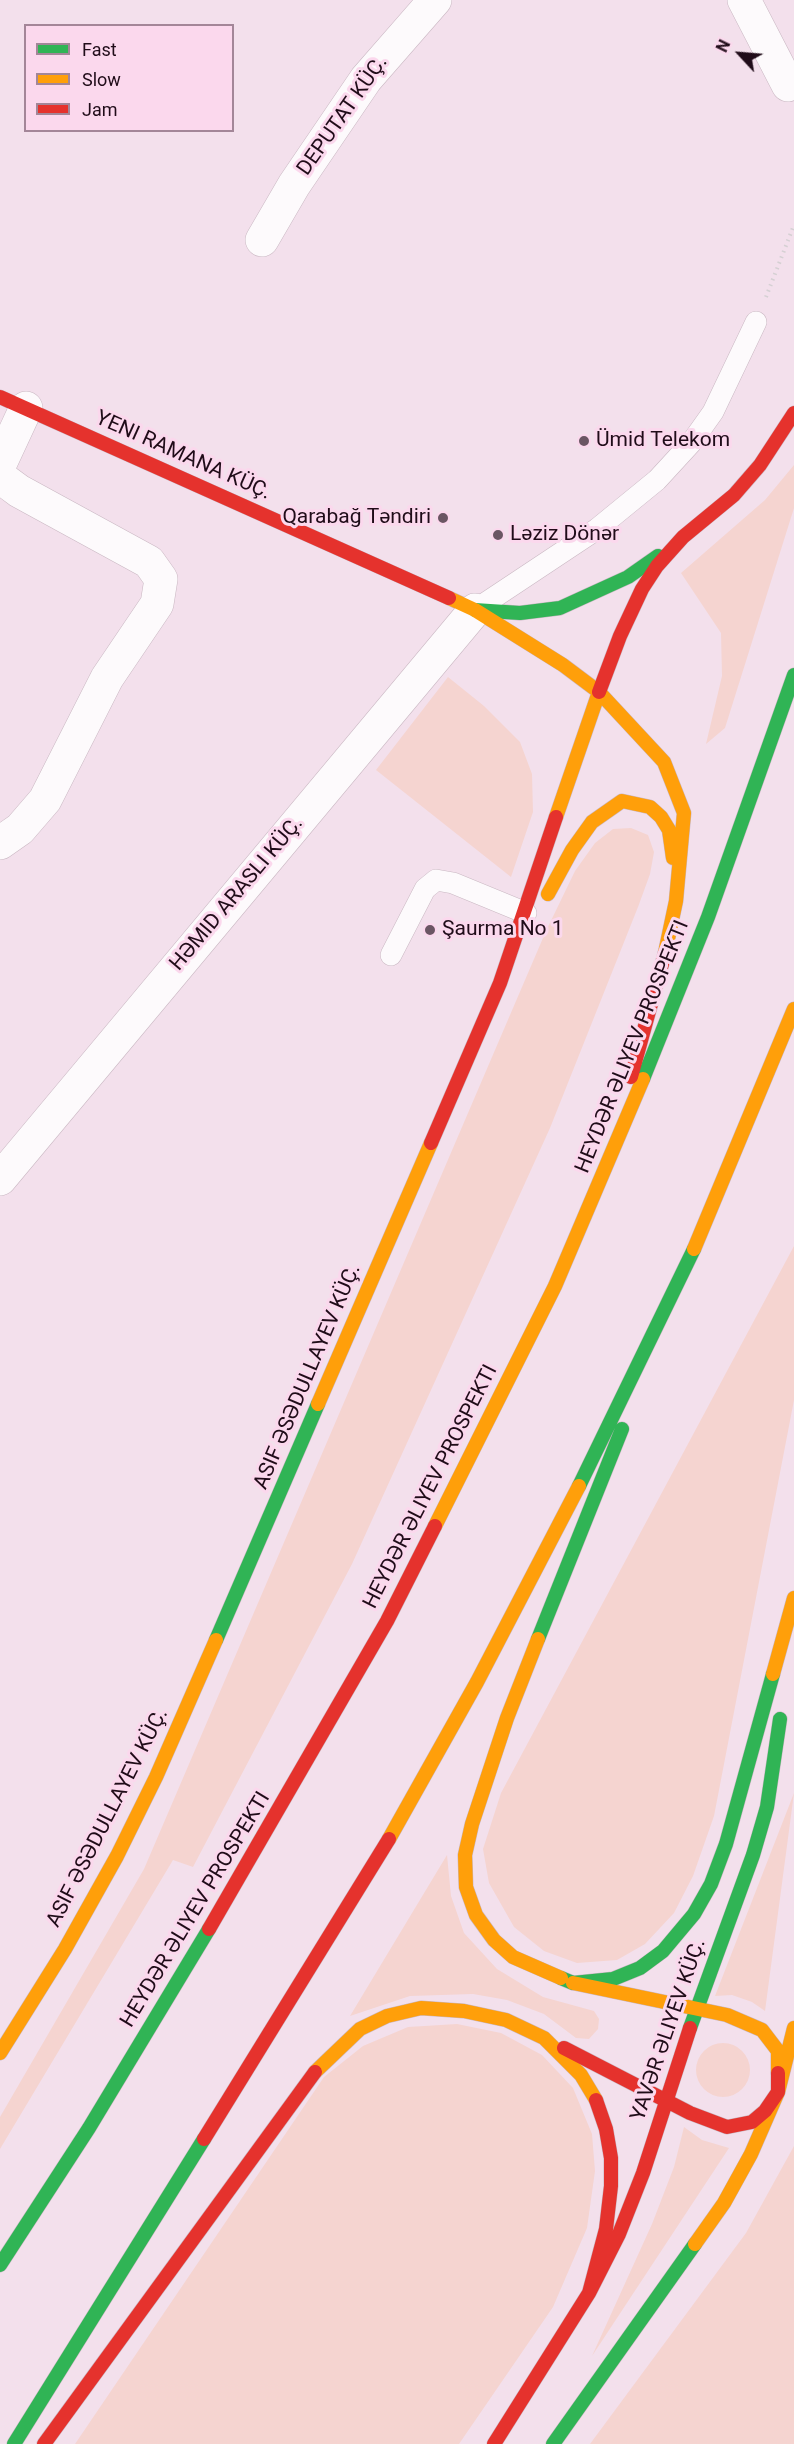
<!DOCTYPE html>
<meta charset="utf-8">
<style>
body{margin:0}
#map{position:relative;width:794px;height:2444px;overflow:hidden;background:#f3e0ec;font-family:Roboto,sans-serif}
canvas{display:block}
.legend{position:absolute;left:24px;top:24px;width:210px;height:108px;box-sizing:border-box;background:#fbd8ed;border:2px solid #a38698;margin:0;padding:8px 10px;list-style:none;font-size:18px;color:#200c19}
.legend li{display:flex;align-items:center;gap:12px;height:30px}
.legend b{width:30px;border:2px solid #a38698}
.north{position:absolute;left:710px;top:24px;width:60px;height:60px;-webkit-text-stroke:4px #fbd8ed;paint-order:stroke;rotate:296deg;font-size:16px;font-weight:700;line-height:24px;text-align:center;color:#200c19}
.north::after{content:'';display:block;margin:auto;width:21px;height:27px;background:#200c19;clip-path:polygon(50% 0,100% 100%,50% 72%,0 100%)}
</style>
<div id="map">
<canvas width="794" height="2444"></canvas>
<ul class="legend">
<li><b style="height:8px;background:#30b455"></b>Fast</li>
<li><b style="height:8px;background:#ff9f0a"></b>Slow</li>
<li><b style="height:8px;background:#e5322d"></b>Jam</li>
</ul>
<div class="north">N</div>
</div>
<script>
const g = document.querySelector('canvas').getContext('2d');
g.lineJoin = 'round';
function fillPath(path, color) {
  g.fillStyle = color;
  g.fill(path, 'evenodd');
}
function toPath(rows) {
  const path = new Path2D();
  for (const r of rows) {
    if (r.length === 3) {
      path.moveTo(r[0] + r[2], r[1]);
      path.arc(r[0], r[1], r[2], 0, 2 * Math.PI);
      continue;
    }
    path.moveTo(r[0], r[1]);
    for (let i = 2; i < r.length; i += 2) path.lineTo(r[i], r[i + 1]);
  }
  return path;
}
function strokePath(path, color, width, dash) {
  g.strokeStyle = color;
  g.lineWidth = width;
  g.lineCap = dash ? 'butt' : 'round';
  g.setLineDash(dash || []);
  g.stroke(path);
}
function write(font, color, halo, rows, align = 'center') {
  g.font = font + ' Roboto,sans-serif';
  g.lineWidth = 6;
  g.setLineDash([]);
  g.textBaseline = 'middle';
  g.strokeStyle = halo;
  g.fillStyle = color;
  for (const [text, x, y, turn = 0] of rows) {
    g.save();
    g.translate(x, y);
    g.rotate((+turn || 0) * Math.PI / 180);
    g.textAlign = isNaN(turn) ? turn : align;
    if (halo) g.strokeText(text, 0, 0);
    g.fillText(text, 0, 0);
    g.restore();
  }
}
fillPath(toPath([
 [794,465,794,508,725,728,706,744,722,676,721,633,681,573,765,500],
 [448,677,484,706,520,742,532,774,533,812,511,877,376,770],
 [631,828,648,835,654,852,650,874,638,907,550,1128,352,1564,193,1867,173,1860,0,2149,0,2117,144,1869,546,931,575,871,595,843,613,829],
 [794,1246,794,1400,714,1816,693,1876,674,1913,645,1944,617,1960,577,1963,544,1951,514,1927,489,1883,483,1849,501,1793],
 [794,1793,765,2011,752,2002,732,1995,715,1996],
 [447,1855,451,1896,464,1933,497,1969,543,1997,594,2011,599,2019,598,2029,589,2039,576,2038,544,2014,507,2000,473,1994,410,1996,350,2016],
 [457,2024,501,2033,542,2055,573,2088,592,2134,595,2171,587,2228,553,2307,459,2444,75,2444,324,2077,363,2046,408,2027],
 [723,2070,27],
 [684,2127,702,2140,729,2148,592,2356,652,2224,674,2167],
 [794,2146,794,2444,590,2444,746,2233]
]), '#f5d4d0');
const lane = toPath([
 [475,610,597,529,657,480,691,443,713,412,756,322],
 [391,955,425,889,436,880,453,883,526,913]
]);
const street = toPath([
 [744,0,788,85],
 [262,240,294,185,366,79,435,0],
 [0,464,26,408],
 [0,477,19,491,149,562,161,579,157,604,107,678,45,800,20,829,0,843],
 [0,1179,475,610]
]);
const fast = toPath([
 [475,610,520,613,560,608,628,577,658,556],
 [643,1079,708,917,794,675],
 [579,1486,694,1249],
 [538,1639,622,1429],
 [216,1640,318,1404],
 [561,1978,573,1983,613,1979,640,1968,663,1951,694,1914,711,1884,726,1844,773,1674],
 [690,2028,753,1855,767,1807,780,1719],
 [0,2265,89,2128,209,1929],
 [14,2444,204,2139],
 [553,2444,695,2244]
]);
const slow = toPath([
 [449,598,475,610,563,665,599,692,664,762,684,813,676,901,665,953],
 [556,817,599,692],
 [548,894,572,850,592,822,622,801,650,807,661,817,669,830,673,858],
 [694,1249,794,1009],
 [318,1404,431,1143],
 [435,1526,555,1286,643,1079],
 [538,1639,507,1718,472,1824,465,1855,466,1887,476,1915,494,1940,513,1957,561,1978],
 [773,1674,794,1598],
 [389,1839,477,1682,579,1486],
 [573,1983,727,2015,762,2030,778,2051,778,2073],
 [0,2053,65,1949,117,1856,156,1777,216,1640],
 [315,2072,360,2029,387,2016,421,2008,464,2011,506,2020,544,2038,581,2075,596,2100],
 [695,2244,724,2203,751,2154,778,2092,794,2028]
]);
const jam = toPath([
 [0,397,449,598],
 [599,692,620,636,642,589,657,566,683,537,734,495,760,465,794,413],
 [631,1077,665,953],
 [431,1143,500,983,556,817],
 [209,1929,387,1621,435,1526],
 [564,2048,690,2113,727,2127,752,2122,765,2111,778,2092,778,2073],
 [204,2139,389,1839],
 [589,2293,606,2229,611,2186,611,2158,606,2129,596,2100],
 [44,2444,315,2072],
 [494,2444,589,2293,619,2234,643,2173,690,2028]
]);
strokePath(lane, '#c9b7c2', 22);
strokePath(street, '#c9b7c2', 34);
strokePath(fast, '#c9b7c2', 15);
strokePath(slow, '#c9b7c2', 15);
strokePath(jam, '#c9b7c2', 15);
strokePath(toPath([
 [766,297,794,225]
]), '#d5d0d3', 4, [1.5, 4.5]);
strokePath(lane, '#fdfafc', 21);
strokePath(street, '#fdfafc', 33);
strokePath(fast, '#30b455', 14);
strokePath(slow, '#ff9f0a', 14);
strokePath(jam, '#e5322d', 14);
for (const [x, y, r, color] of [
 [584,441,6,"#6a5663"],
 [443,518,6,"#6a5663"],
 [498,535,6,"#6a5663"],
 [430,930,6,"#6a5663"]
]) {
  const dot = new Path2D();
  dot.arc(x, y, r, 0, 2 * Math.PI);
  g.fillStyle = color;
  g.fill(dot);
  strokePath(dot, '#fbd8ed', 2);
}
write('21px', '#200c19', '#fbd8ed', [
 ["DEPUTAT KÜÇ.",343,116,-55],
 ["YENI RAMANA KÜÇ.",183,456,24],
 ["HƏMID ARASLI KÜÇ.",237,894,-50],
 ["HEYDƏR ƏLIYEV PROSPEKTI",633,1047,-68],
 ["ASIF ƏSƏDULLAYEV KÜÇ.",308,1377,-67],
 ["HEYDƏR ƏLIYEV PROSPEKTI",431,1487,-63],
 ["ASIF ƏSƏDULLAYEV KÜÇ.",108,1818,-63],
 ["HEYDƏR ƏLIYEV PROSPEKTI",196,1910,-59],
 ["YAVƏR ƏLIYEV KÜÇ.",669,2030,-71]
]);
write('21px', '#200c19', '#fbd8ed', [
 ["Ümid Telekom",596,441],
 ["Qarabağ Təndiri",431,518,"right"],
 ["Ləziz Dönər",510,535],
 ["Şaurma No 1",442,930]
], 'left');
</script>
